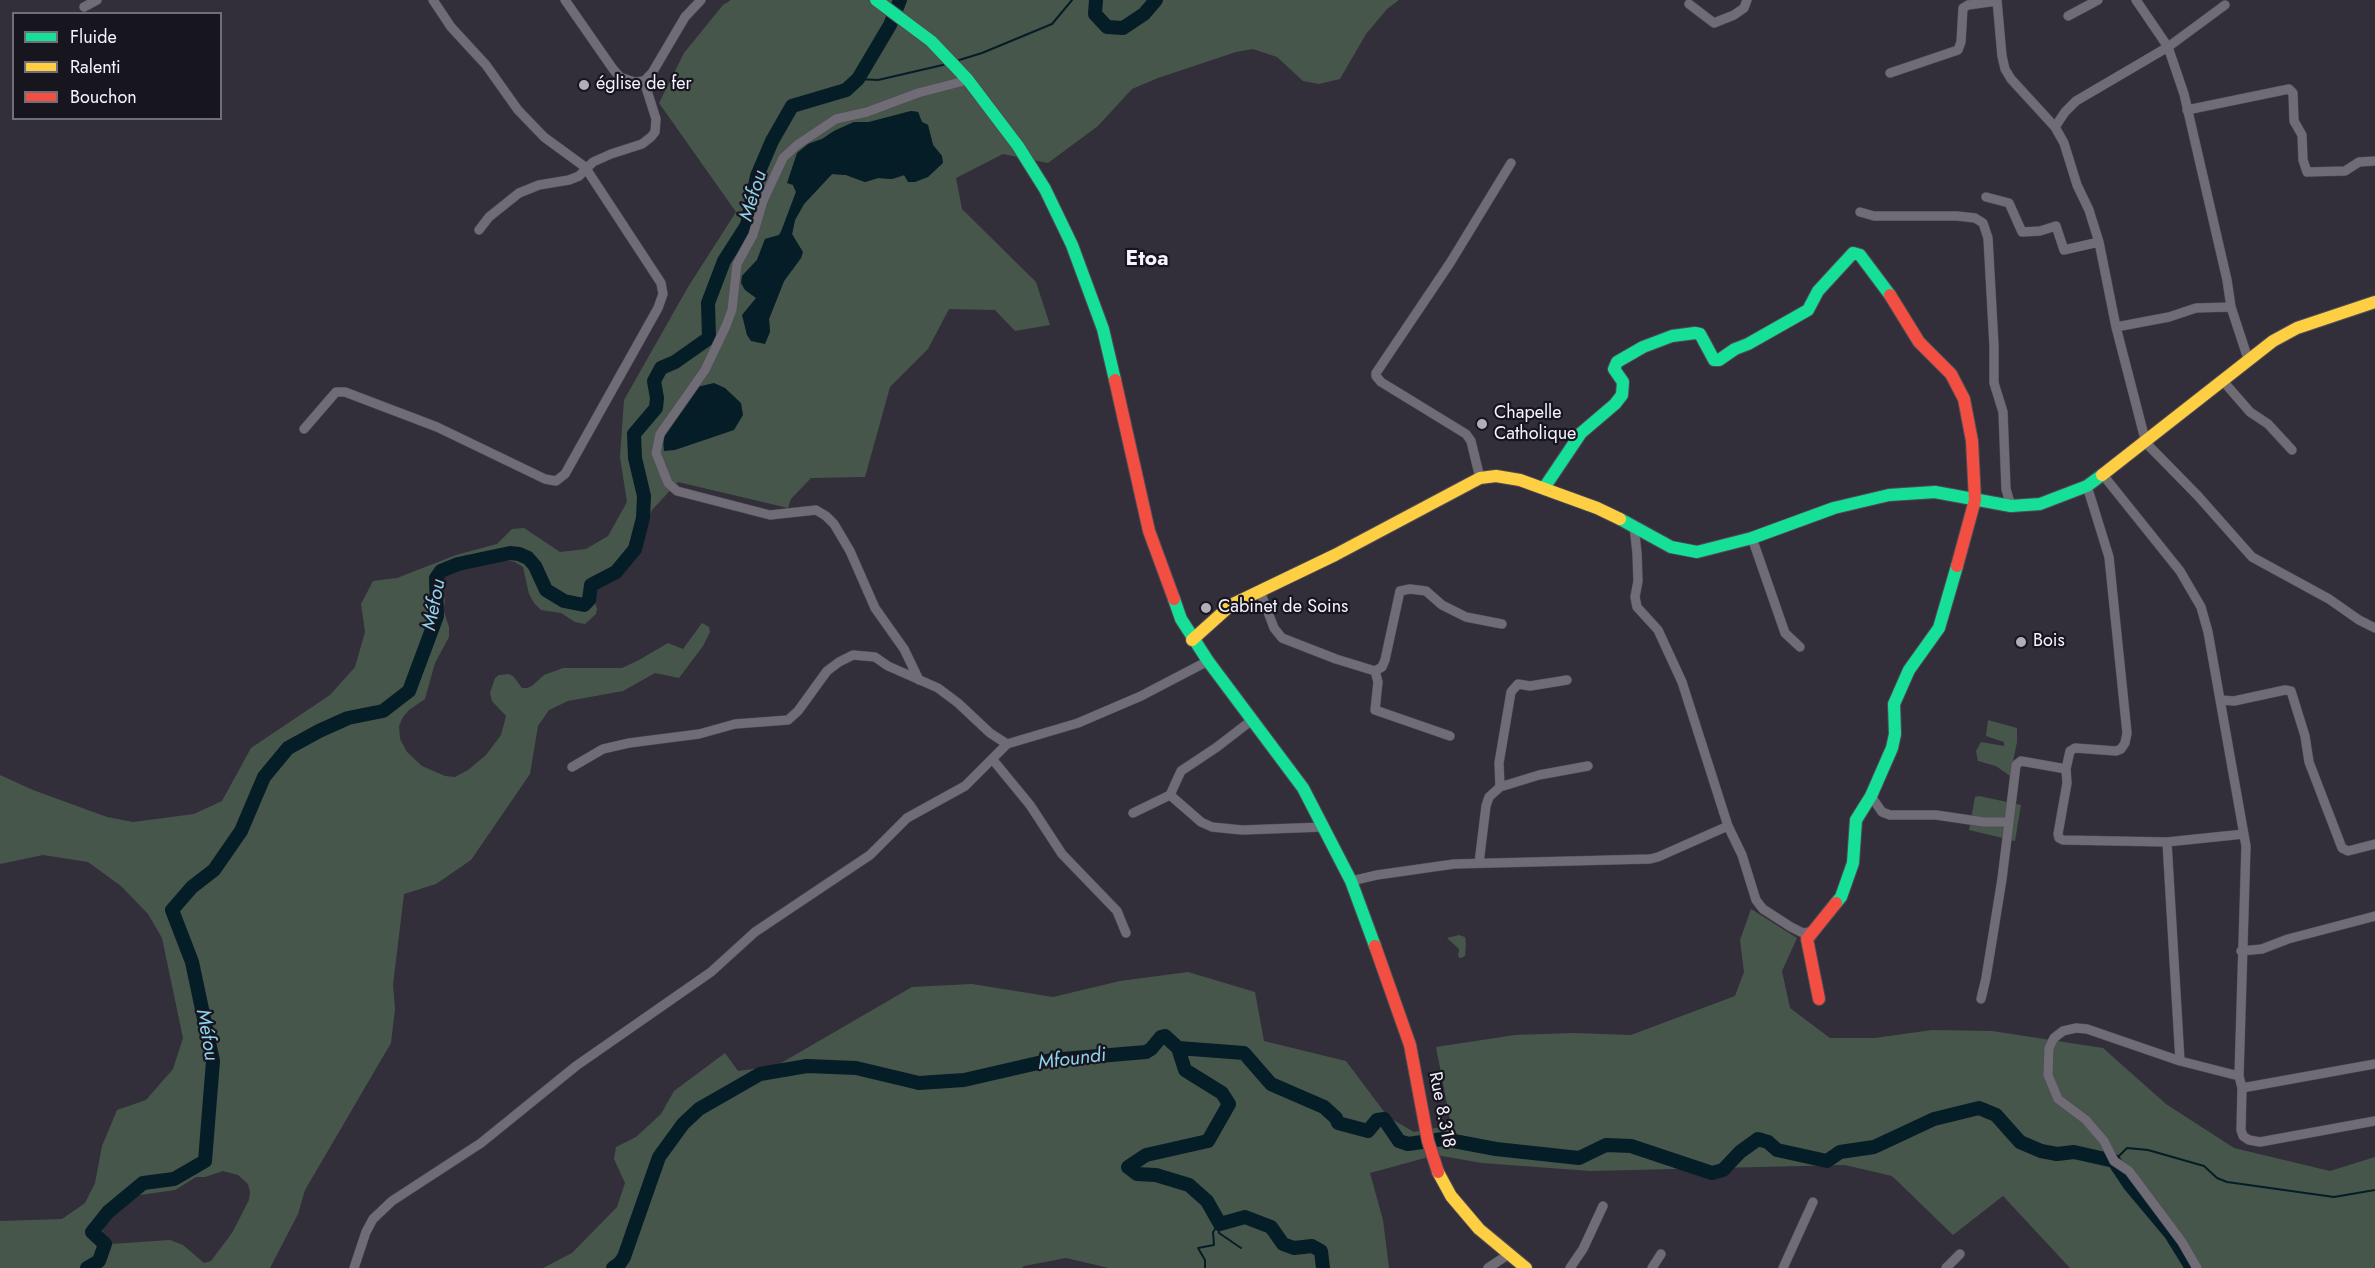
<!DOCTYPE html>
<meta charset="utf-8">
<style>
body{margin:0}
#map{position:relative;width:2375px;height:1268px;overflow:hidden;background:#322f3a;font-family:Jost,sans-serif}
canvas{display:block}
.legend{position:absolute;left:12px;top:12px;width:210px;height:108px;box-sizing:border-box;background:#17151e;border:2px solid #706e78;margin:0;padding:8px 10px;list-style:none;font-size:18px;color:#f6f3fe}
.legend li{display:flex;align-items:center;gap:12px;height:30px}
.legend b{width:30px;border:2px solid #706e78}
</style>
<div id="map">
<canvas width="2375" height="1268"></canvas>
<ul class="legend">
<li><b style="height:8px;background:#16e098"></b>Fluide</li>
<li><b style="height:8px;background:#ffcf43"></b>Ralenti</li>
<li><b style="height:8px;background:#f24e42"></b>Bouchon</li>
</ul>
</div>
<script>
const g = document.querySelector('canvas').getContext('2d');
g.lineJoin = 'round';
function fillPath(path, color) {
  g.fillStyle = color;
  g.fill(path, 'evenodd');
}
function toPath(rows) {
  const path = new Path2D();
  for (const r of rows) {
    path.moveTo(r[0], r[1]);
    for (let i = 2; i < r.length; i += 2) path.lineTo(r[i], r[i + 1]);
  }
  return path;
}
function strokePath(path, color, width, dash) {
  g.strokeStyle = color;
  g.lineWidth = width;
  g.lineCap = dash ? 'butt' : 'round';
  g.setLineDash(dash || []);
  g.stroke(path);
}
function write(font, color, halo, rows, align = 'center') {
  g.font = font + ' Jost,sans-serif';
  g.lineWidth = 4.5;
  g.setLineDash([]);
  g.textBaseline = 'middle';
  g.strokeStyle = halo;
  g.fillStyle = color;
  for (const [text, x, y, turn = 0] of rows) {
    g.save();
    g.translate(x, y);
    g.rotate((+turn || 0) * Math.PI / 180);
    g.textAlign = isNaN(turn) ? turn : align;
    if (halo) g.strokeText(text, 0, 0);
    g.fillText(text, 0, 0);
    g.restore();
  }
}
fillPath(toPath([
 [731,0,1399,0,1387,9,1366,34,1340,79,1319,84,1303,81,1277,57,1253,49,1236,52,1158,78,1132,89,1098,126,1048,163,1003,154,956,178,962,209,1036,282,1050,325,1015,331,995,310,949,309,928,349,890,387,865,477,811,478,791,499,788,508,678,482,652,510,648,519,638,556,623,574,598,584,594,589,594,599,597,609,596,614,585,624,575,622,561,613,541,610,534,603,529,594,523,567,515,562,506,560,486,562,447,574,444,578,443,587,445,602,443,609,449,627,449,637,435,663,425,699,409,710,403,717,399,726,400,739,407,752,422,766,445,776,455,777,468,770,486,755,501,735,506,716,492,701,490,693,495,678,499,675,509,674,513,676,522,688,527,688,532,686,544,675,563,668,622,668,639,660,668,643,683,649,702,623,709,627,710,632,703,646,679,678,655,673,623,691,568,701,549,710,538,726,530,774,471,860,436,884,404,894,393,985,395,1009,391,1043,305,1190,298,1214,270,1268,0,1268,0,1221,62,1219,85,1203,95,1183,102,1146,117,1110,146,1100,173,1069,183,1038,162,938,148,914,121,886,88,862,43,855,0,864,0,775,33,790,107,817,133,822,194,814,222,801,251,748,330,695,355,667,365,632,361,604,373,581,397,578,456,555,497,544,512,529,524,528,560,552,586,549,608,536,627,502,620,457,624,400,688,287,736,212,659,103,684,53,723,5],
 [911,111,918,112,922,122,928,125,933,145,942,156,905,175,892,179,878,178,865,182,846,175,832,174,804,204,795,220,792,234,801,258,784,281,769,319,770,332,747,335,743,315,756,298,742,276,757,260,765,239,780,235,796,192,793,185,808,144,822,139,834,131,854,122,869,122],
 [223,1171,238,1175,248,1184,250,1192,249,1200,232,1233,211,1261,204,1263,183,1245,170,1240,111,1244,102,1233,107,1219,133,1196,175,1190,196,1177,205,1177],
 [1988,720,2017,728,2017,742,2010,776,1996,766,1978,761,1976,751,1981,742,2004,746,2004,742,1986,736],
 [1979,796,2021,805,2015,841,1969,830,1975,797],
 [1751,909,1797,938,1782,971,1790,1008,1830,1038,1875,1038,1932,1030,1992,1031,2103,1048,2166,1104,2234,1148,2330,1171,2375,1157,2375,1268,2070,1268,2003,1196,1953,1235,1892,1176,1845,1165,1590,1171,1482,1163,1436,1155,1370,1173,1383,1220,1389,1268,1109,1268,1066,1258,1024,1266,1022,1268,543,1268,572,1253,617,1207,625,1183,614,1159,616,1147,636,1137,661,1114,674,1091,725,1053,738,1071,776,1066,912,987,972,984,1053,997,1120,981,1188,972,1255,992,1264,1041,1346,1061,1388,1117,1414,1132,1451,1125,1436,1047,1515,1035,1573,1033,1631,1035,1735,996,1744,972,1740,940],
 [1459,935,1465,937,1466,944,1465,956,1461,958,1458,957,1459,949,1447,938]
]), '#47564b');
fillPath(toPath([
 [911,111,918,112,922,122,928,125,933,145,942,156,943,163,928,177,915,182,908,182,904,175,892,179,878,178,865,182,846,175,832,174,804,204,795,220,792,234,803,252,801,258,784,281,769,319,770,332,765,344,751,341,747,335,742,315,756,298,745,290,741,283,742,276,757,260,765,239,779,235,782,229,796,192,793,185,787,183,797,153,808,144,822,139,834,131,854,122,869,122],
 [714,383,725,388,741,403,743,415,734,430,675,450,664,451,663,440,667,431,697,387]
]), '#051d27');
strokePath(toPath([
 [956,61,982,53,1052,24,1072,0],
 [858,79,878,80,947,64],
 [2116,1159,2127,1148,2148,1150,2204,1166,2217,1178,2227,1182,2334,1197,2375,1190],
 [1205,1268,1205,1260,1198,1248,1214,1245,1213,1232,1218,1225,1219,1233,1241,1248]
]), '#051d27', 2);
strokePath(toPath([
 [1096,0,1095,14,1107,27,1123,28,1144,14,1156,0],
 [1178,1048,1244,1053,1271,1084,1324,1107,1336,1118,1338,1123,1368,1131,1377,1120,1384,1119,1399,1141,1408,1144,1443,1139,1496,1149,1579,1158,1606,1145,1631,1146,1712,1173,1723,1170,1740,1152,1758,1139,1768,1142,1777,1150,1827,1161,1840,1152,1874,1147,1934,1119,1979,1108,1996,1115,2020,1142,2041,1151,2057,1154,2074,1152,2114,1161,2130,1185,2171,1234,2192,1268],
 [87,1268,99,1261,105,1244,92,1232,108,1212,143,1183,174,1179,205,1161,213,1061,192,962,172,910,192,887,214,870,241,831,264,777,288,748,319,731,348,718,383,711,409,691,437,616,436,578,441,571,458,564,510,553,519,554,528,558,535,566,546,590,564,601,584,605,589,600,591,585,616,572,635,549,643,518,644,496,635,458,634,434,656,408,657,398,654,381,661,368,675,362,709,338,708,303,724,261,747,225,757,176,772,141,792,106,846,90,858,79,890,25,900,0],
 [613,1268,620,1263,624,1257,659,1157,683,1124,699,1109,760,1074,807,1066,856,1068,919,1083,964,1080,1051,1060,1146,1052,1151,1049,1161,1037,1165,1036,1178,1048,1185,1070,1222,1093,1229,1104,1208,1141,1146,1155,1128,1167,1137,1174,1156,1175,1189,1185,1207,1201,1220,1224,1245,1217,1271,1227,1283,1244,1294,1248,1312,1246,1321,1251,1323,1268]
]), '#051d27', 14);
const street = toPath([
 [565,0,613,69,620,77,634,82,644,81,652,73,685,17,701,0],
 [1997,0,2002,56,2005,69,2011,79,2055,127,2064,143,2077,185,2089,210,2099,242,2116,327,2169,317,2196,308,2231,307],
 [1689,4,1714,23,1734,15,1744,8,1747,0],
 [2225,5,2168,47,2184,94,2227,280,2231,307,2248,359],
 [84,7,97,0],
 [2068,16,2098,0],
 [1890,73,1958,50,1961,42,1963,8,1968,5,1997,1],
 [2187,110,2289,89,2293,93,2294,121,2302,135,2303,160,2307,172,2345,171,2359,162,2375,161],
 [2055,127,2065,112,2076,101,2168,47,2136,0],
 [1986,197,2009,203,2022,232,2040,231,2056,226,2064,250,2099,242],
 [1860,212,1874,216,1957,216,1975,218,1983,223,1988,238,1994,346,1994,383,2003,412,2006,489,2011,506],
 [479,230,489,217,519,193,539,185,569,180,579,176,593,162,611,154,642,144,651,137,655,132,656,119,644,81],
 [2116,327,2146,443,2198,496,2252,557,2329,599,2359,620,2375,628],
 [2223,381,2250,412,2268,424,2292,450],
 [304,429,336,392,345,392,437,427,545,479,556,481,565,474,658,308,663,294,661,283,585,167,544,137,518,110,486,65,451,27,433,0],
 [2103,475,2180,571,2201,607,2208,632,2246,846,2239,1076,2242,1088,2375,1064],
 [1480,478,1471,441,1466,434,1381,382,1376,376,1376,373,1450,263,1511,163],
 [2087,486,2109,557,2127,733,2125,743,2121,749,2116,751,2075,748,2070,751,2066,769,2067,783,2058,834,2059,838,2063,840,2167,842,2244,834],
 [1634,526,1637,553,1638,581,1635,597,1637,607,1658,630,1682,682,1728,826,1742,855,1756,900,1763,909,1791,927,1803,933,1815,931],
 [1752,538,1785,633,1800,647],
 [1260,591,1274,628,1282,638,1336,659,1375,671,1378,682,1375,710,1450,736],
 [1375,671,1382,667,1385,660,1400,591,1410,589,1426,591,1442,605,1466,617,1502,624],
 [919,680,904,649,875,608,850,551,834,524,826,516,816,510,770,515,677,491,668,483,656,453,660,434,705,370,726,326,732,310,737,264,753,235,763,201,783,158,797,145,836,119,867,112,918,93,968,80],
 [2221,700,2234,701,2285,690,2291,691,2305,736,2309,762,2342,848,2348,851,2375,844],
 [993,760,1030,805,1062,854,1117,911,1126,933],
 [572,767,603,749,629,743,699,734,735,724,788,720,798,711,827,671,839,662,853,655,875,657,888,666,938,688,958,703,990,733,1007,744],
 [1500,787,1539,775,1588,766],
 [1170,795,1201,822,1212,827,1242,830,1324,827],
 [1871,796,1882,812,1890,815,1936,815,1984,822,2009,822],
 [1133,813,1170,795,1181,771,1217,747,1252,720],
 [2167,842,2180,1061],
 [1479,863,1486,806,1489,797,1500,787,1499,763,1511,692,1518,684,1530,686,1567,680],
 [1351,881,1377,875,1454,864,1650,859,1658,857,1728,826],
 [2241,951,2262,949,2288,939,2375,916],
 [1981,999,1986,978,2002,879,2016,765,2021,761,2066,769],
 [2242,1088,2241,1130,2243,1136,2249,1140,2260,1142,2375,1121],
 [354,1268,366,1232,373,1219,392,1201,481,1143,576,1066,711,972,755,932,870,855,907,818,965,786,1007,744,1078,723,1141,696,1208,661],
 [1488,1268,1509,1254],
 [1570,1268,1583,1249,1603,1206],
 [1652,1268,1661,1254],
 [1783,1268,1813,1202],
 [1946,1268,1960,1254],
 [2197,1268,2182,1242,2129,1171,2114,1161,2104,1141,2086,1120,2058,1099,2048,1075,2049,1048,2054,1038,2063,1031,2076,1028,2087,1029,2180,1061,2239,1076]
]);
const fast = toPath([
 [876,0,931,41,968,80,1018,146,1045,189,1072,245,1103,329,1115,380],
 [1544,488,1581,433,1615,404,1622,395,1623,382,1614,369,1617,362,1643,347,1672,336,1695,333,1700,334,1714,360,1719,360,1735,349,1748,344,1808,310,1818,291,1853,253,1860,255,1890,295],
 [1620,519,1671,547,1697,552,1752,538,1834,508,1889,495,1935,492,2011,506,2040,504,2087,486,2102,475],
 [1174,599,1181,619,1208,661,1303,788,1351,881,1375,946],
 [1836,903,1841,897,1853,863,1856,820,1871,796,1892,748,1895,734,1894,704,1909,670,1939,628,1957,566]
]);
const slow = toPath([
 [2102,475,2273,341,2297,328,2375,302],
 [1192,640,1231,605,1335,555,1480,478,1496,476,1520,480,1597,508,1620,519],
 [1438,1172,1451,1196,1479,1229,1526,1268]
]);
const jam = toPath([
 [1890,295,1919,342,1951,374,1964,399,1972,441,1975,500,1957,566],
 [1115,380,1149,531,1174,599],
 [1375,946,1410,1045,1428,1141,1438,1172],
 [1819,999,1807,939,1836,903]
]);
strokePath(street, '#4f4c55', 10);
strokePath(fast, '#4f4c55', 14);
strokePath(slow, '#4f4c55', 14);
strokePath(jam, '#4f4c55', 14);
strokePath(street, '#6f6c76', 9);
strokePath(fast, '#16e098', 12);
strokePath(slow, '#ffcf43', 12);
strokePath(jam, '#f24e42', 12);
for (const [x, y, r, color] of [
 [584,85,6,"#b1aeb9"],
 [1482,424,6,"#b1aeb9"],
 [1206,608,6,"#b1aeb9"],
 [2021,642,6,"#b1aeb9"]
]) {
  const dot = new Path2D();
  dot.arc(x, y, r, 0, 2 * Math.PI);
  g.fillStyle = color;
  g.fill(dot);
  strokePath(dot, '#17151e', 2);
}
write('18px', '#f6f3fe', '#17151e', [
 ["église de fer",596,85],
 ["Chapelle",1494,414],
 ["Catholique",1494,435],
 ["Cabinet de Soins",1218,608],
 ["Bois",2033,642]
], 'left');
write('18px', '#f6f3fe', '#17151e', [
 ["Rue 8.318",1441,1110,79]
]);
write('italic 20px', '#8ed2ed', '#17151e', [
 ["Méfou",754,196,-73],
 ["Méfou",435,605,-79],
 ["Méfou",206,1035,80],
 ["Mfoundi",1072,1060,-7]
]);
write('bold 21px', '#f6f3fe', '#17151e', [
 ["Etoa",1147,260]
]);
</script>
